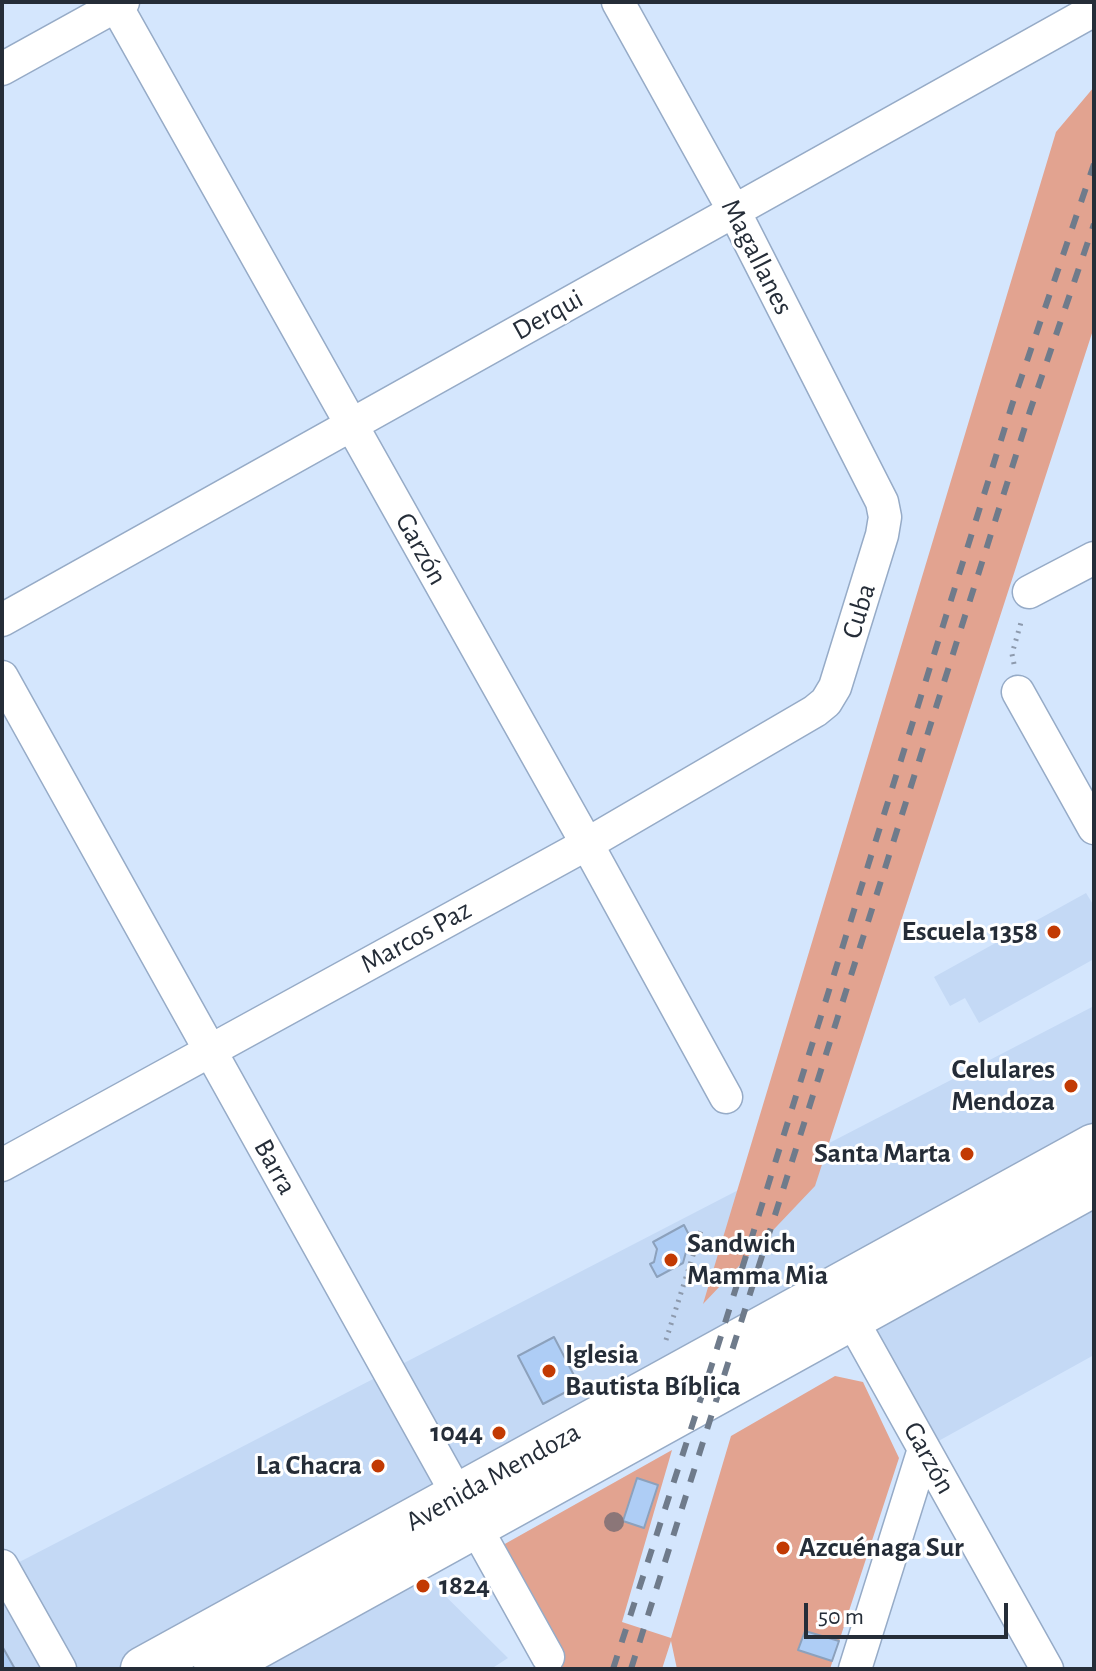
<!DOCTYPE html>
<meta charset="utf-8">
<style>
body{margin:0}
#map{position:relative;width:1096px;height:1671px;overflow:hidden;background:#d4e6fd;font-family:"Alegreya Sans",sans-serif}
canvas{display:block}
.frame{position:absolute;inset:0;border:4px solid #252d38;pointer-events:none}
.scale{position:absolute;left:804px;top:1603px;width:204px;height:36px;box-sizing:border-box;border:4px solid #252d38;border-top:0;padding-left:10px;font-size:24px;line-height:28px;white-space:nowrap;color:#252d38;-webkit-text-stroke:6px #fff;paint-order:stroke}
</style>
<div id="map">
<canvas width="1096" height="1671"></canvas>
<div class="frame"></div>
<div class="scale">50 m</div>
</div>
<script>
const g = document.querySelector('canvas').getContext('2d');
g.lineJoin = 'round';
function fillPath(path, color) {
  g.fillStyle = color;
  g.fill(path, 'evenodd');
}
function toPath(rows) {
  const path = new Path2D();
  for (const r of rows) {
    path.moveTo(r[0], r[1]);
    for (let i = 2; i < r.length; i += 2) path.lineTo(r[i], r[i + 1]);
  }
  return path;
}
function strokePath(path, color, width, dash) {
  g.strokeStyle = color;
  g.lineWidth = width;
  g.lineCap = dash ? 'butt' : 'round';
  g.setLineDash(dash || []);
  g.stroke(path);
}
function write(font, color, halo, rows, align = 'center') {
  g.font = font + ' "Alegreya Sans",sans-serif';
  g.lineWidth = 6;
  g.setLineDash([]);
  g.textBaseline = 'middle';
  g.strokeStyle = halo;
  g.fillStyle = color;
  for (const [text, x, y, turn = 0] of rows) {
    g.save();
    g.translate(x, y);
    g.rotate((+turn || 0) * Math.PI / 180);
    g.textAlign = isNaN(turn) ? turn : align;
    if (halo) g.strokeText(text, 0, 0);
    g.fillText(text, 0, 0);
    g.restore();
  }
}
fillPath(toPath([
 [1086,893,1094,906,1094,959,979,1023,965,998,950,1006,934,977],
 [1094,1006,1094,1355,924,1449,851,1319,411,1562,508,1658,491,1669,2,1669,2,1571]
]), '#c4d9f5');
fillPath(toPath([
 [1094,87,1094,327,815,1186,703,1304,1056,132],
 [835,1376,863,1382,899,1458,830,1669,677,1669,671,1641,662,1669,560,1669,502,1559,503,1545,672,1450,622,1622,671,1638,731,1436]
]), '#e2a390');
const building = toPath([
 [684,1225,690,1237,683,1263,657,1277,650,1264,654,1262,657,1249,653,1242,684,1225],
 [554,1337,579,1385,543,1404,518,1356,554,1337],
 [637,1478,658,1485,644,1528,623,1521,637,1478],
 [805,1631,839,1641,832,1661,798,1650,805,1631],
 [2,1646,15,1669,2,1669,2,1646]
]);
fillPath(building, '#aecdf5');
strokePath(building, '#8ca1bc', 2);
const minor = toPath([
 [114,2,587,844,726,1097],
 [2,69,123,2],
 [1029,592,1094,558],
 [2,620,1094,10],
 [2,677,548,1657],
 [1018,692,1094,828],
 [2,1165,587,844,815,711,826,702,835,687,882,535,885,517,882,502,734,211,618,2],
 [842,1302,1047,1669],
 [2,1566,60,1669],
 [855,1669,924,1449]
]);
const secondary = toPath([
 [143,1669,1094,1146],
 [216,1669,1094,1184]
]);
strokePath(minor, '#96abc7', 35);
strokePath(secondary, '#96abc7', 47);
strokePath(toPath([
 [1014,664,1012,654,1022,619],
 [666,1340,702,1227]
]), '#8d9aad', 5, [2, 6]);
strokePath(minor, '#fff', 32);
strokePath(secondary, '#fff', 44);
strokePath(toPath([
 [613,1669,715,1355,1012,405,1094,164],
 [631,1669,1030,411,1094,224]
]), '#6f7b8b', 6, [14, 14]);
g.fillStyle = '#8b7678';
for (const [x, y] of [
 [614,1522]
]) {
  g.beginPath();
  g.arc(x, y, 10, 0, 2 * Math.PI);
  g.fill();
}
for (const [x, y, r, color] of [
 [1054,932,8,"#c23a03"],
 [1071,1086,8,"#c23a03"],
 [967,1154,8,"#c23a03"],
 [671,1260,8,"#c23a03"],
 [549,1371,8,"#c23a03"],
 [499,1433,8,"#c23a03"],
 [378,1466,8,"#c23a03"],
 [783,1548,8,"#c23a03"],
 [423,1586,8,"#c23a03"]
]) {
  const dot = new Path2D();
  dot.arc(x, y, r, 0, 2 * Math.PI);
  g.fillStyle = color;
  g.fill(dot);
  strokePath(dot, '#fff', 3);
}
write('28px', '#252d38', '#fff', [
 ["Magallanes",757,257,63],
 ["Derqui",548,315,-29],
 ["Garzón",421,549,61],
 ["Cuba",859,611,-73],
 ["Marcos Paz",416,937,-29],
 ["Barra",275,1167,61],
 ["Garzón",929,1458,61],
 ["Avenida Mendoza",493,1477,-29]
]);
write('bold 28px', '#252d38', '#fff', [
 ["Escuela 1358",1038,932],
 ["Celulares",1055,1070],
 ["Mendoza",1055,1102],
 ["Santa Marta",951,1154],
 ["Sandwich",687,1244,"left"],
 ["Mamma Mia",687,1276,"left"],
 ["Iglesia",565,1355,"left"],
 ["Bautista Bíblica",565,1387,"left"],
 ["1044",483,1433],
 ["La Chacra",362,1466],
 ["Azcuénaga Sur",799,1548,"left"],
 ["1824",439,1586,"left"]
], 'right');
</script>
